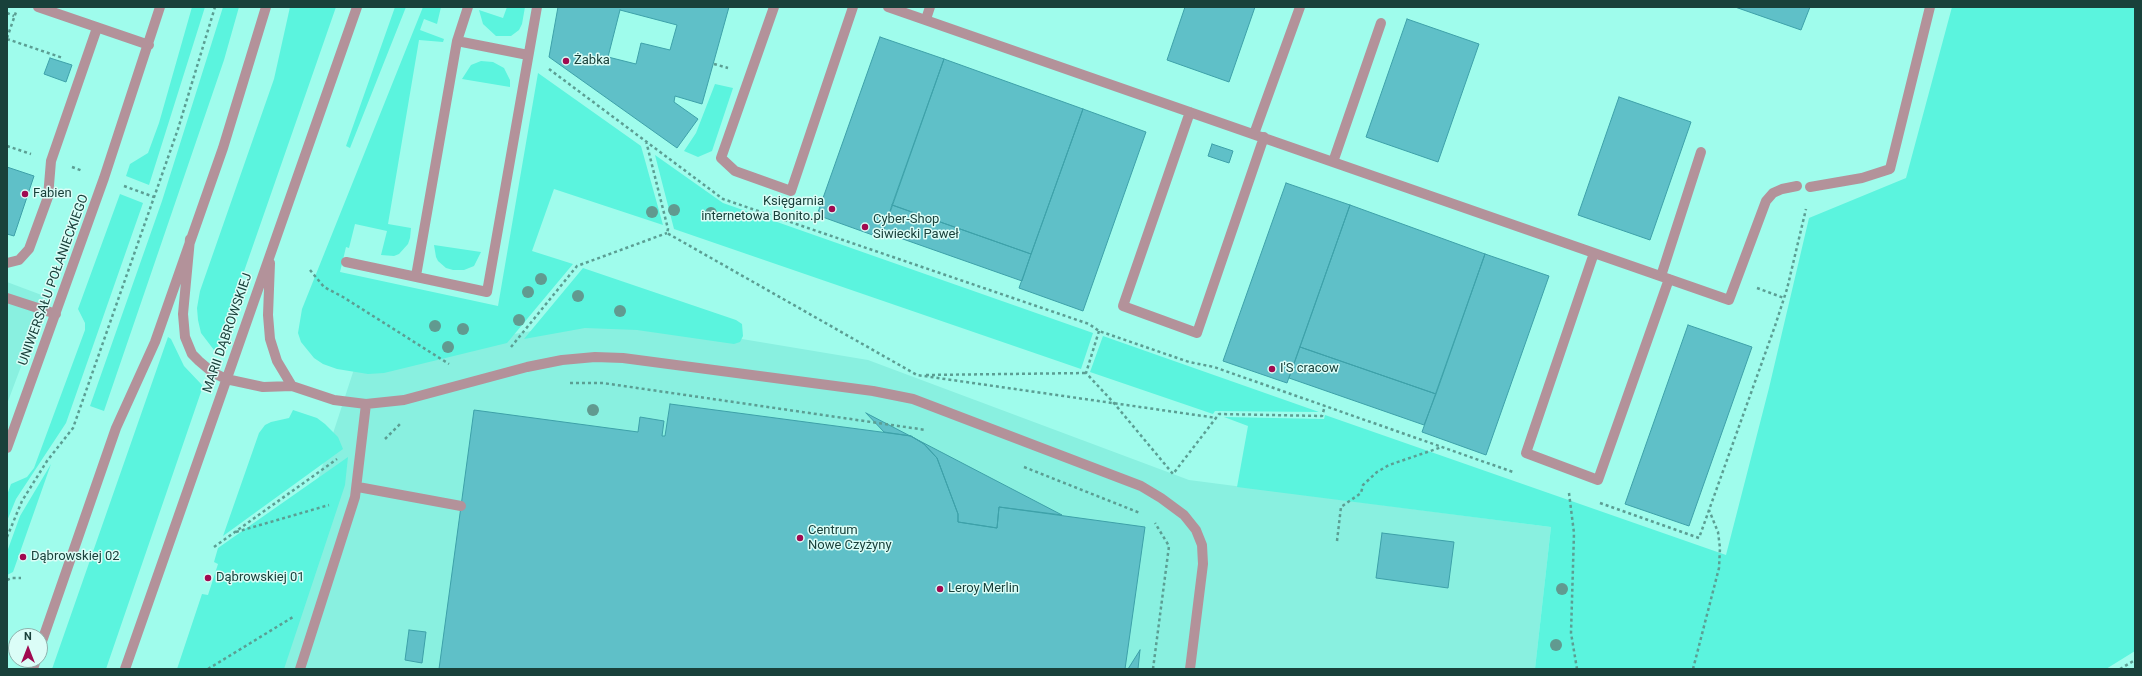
<!DOCTYPE html>
<meta charset="utf-8">
<style>
body{margin:0}
#map{position:relative;width:2142px;height:676px;overflow:hidden;background:#9ffcec;font-family:Roboto,sans-serif}
canvas{display:block}
.frame{position:absolute;inset:0;border:8px solid #19413b;pointer-events:none}
.north{position:absolute;left:8px;top:628px;width:40px;height:40px;box-sizing:border-box;background:#dbfdf7;border:1px solid #8db2ac;border-radius:50%;rotate:0deg;font-size:11px;font-weight:700;line-height:16px;text-align:center;color:#19413b}
.north::after{content:'';display:block;margin:auto;width:14px;height:18px;background:#a00a50;clip-path:polygon(50% 0,100% 100%,50% 72%,0 100%)}
</style>
<div id="map">
<canvas width="2142" height="676"></canvas>
<div class="frame"></div>
<div class="north">N</div>
</div>
<script>
const g = document.querySelector('canvas').getContext('2d');
g.lineJoin = 'round';
function fillPath(path, color) {
  g.fillStyle = color;
  g.fill(path, 'evenodd');
}
function toPath(rows) {
  const path = new Path2D();
  for (const r of rows) {
    path.moveTo(r[0], r[1]);
    for (let i = 2; i < r.length; i += 2) path.lineTo(r[i], r[i + 1]);
  }
  return path;
}
function strokePath(path, color, width, dash) {
  g.strokeStyle = color;
  g.lineWidth = width;
  g.lineCap = dash ? 'butt' : 'round';
  g.setLineDash(dash || []);
  g.stroke(path);
}
function write(font, color, halo, rows, align = 'center') {
  g.font = font + ' Roboto,sans-serif';
  g.lineWidth = 3;
  g.setLineDash([]);
  g.textBaseline = 'middle';
  g.strokeStyle = halo;
  g.fillStyle = color;
  for (const [text, x, y, turn = 0] of rows) {
    g.save();
    g.translate(x, y);
    g.rotate((+turn || 0) * Math.PI / 180);
    g.textAlign = isNaN(turn) ? turn : align;
    if (halo) g.strokeText(text, 0, 0);
    g.fillText(text, 0, 0);
    g.restore();
  }
}
fillPath(toPath([
 [7,282,47,297,7,404],
 [586,322,640,322,868,360,1189,480,1551,527,1535,669,256,669,357,360]
]), '#89f0e0');
fillPath(toPath([
 [192,7,205,7,149,185,126,176,130,164,148,153,159,123],
 [223,7,239,7,224,60,104,411,90,406,162,201],
 [290,7,336,7,217,349,214,350,201,333,198,320,197,308,200,291,274,79],
 [395,7,406,7,350,148,346,146],
 [423,7,441,7,437,24,424,19,420,30,444,39,443,42,419,40,388,224,411,228,410,238,408,244,399,254,394,256,381,255,387,231,355,224,349,248,346,247,340,272,498,306,538,73,641,146,663,225,554,189,532,251,573,264,507,343,384,373,368,374,337,369,323,364,314,358,301,342,298,333,302,309],
 [507,7,525,7,522,24,519,30,511,36,496,36,483,24,479,10,503,18],
 [1952,7,2135,7,2135,651,2106,669,1535,669,1551,527,1237,487,1248,426,1224,417,1324,419,1325,415,1726,555,1769,388,1809,218,1906,178],
 [481,61,493,62,504,68,510,80,510,87,462,79,471,65],
 [715,84,733,88,712,151,698,157,684,151,696,133],
 [655,155,723,203,1093,333,1081,369,674,229],
 [120,194,143,203,66,423,16,499,7,521,7,495,11,484,27,477,34,468,85,330,85,323,78,309],
 [434,245,481,252,474,266,464,270,453,270,446,268,438,261,436,257],
 [583,268,736,320,742,324,743,336,740,342,734,344,637,330,585,328,524,339],
 [1103,336,1319,412,1215,411,1213,414,1090,372],
 [168,337,171,339,184,366,202,385,202,389,106,669,52,669],
 [293,410,317,418,325,424,338,437,343,449,223,536,259,433,265,425,271,422,289,418],
 [348,457,345,485,284,669,177,669,202,594,208,595,218,564,214,562,218,548],
 [51,464,13,572,7,575,7,552,20,516]
]), '#5bf4de');
const building = toPath([
 [558,7,729,7,702,104,675,96,674,102,698,119,677,148,549,57,558,7],
 [620,10,677,25,670,50,641,43,636,64,608,57,620,10],
 [1185,7,1255,7,1229,82,1167,60,1185,7],
 [1735,7,1810,7,1801,30,1735,7],
 [1407,19,1479,44,1438,162,1366,137,1407,19],
 [880,37,944,59,881,238,817,215,880,37],
 [50,58,72,65,66,82,44,74,50,58],
 [944,59,1083,109,1031,254,892,205,944,59],
 [1619,97,1691,122,1650,240,1578,215,1619,97],
 [1083,109,1146,132,1083,311,1019,288,1083,109],
 [1212,144,1233,151,1229,163,1208,156,1212,144],
 [7,167,34,176,14,236,7,234,7,167],
 [1286,183,1350,205,1287,383,1223,361,1286,183],
 [892,205,1031,254,1022,281,883,232,892,205],
 [1350,205,1485,254,1436,394,1300,347,1350,205],
 [1485,254,1549,276,1486,455,1422,432,1485,254],
 [1688,325,1752,347,1689,526,1625,504,1688,325],
 [1300,347,1436,394,1424,425,1289,378,1300,347],
 [670,404,911,436,924,444,937,458,958,514,958,522,997,528,999,507,1145,527,1125,669,439,669,474,410,638,432,640,417,664,421,662,436,665,436,670,404],
 [866,413,1062,515,999,507,997,528,958,522,958,514,937,458,924,444,911,436,884,432,866,413],
 [1382,533,1454,542,1448,588,1376,578,1382,533],
 [409,630,426,632,422,663,405,660,409,630],
 [1140,650,1138,669,1128,669,1140,650]
]);
fillPath(building, '#5fc0c8');
strokePath(building, '#3da1a9', 1);
strokePath(toPath([
 [7,13,14,16],
 [7,38,16,12],
 [7,39,63,58],
 [714,64,728,68],
 [549,69,723,199,1089,324,1099,331,1189,362,1214,367,1513,472],
 [646,141,668,229,667,233,917,375,1217,418],
 [7,146,31,154],
 [72,167,83,171],
 [124,186,154,197],
 [310,270,324,287,343,297,449,364],
 [1757,288,1784,298],
 [1099,331,1086,373,1113,402,1173,474,1219,414,1322,416,1325,406],
 [511,347,577,266,667,233],
 [926,375,1086,373],
 [570,383,603,383,926,430],
 [385,439,400,424],
 [1024,467,1140,513],
 [1569,493,1574,533,1571,633,1577,669],
 [1600,503,1699,538,1775,326,1787,289,1806,209],
 [236,532,329,505],
 [7,537,22,501,47,461,73,428,178,129,215,7],
 [1337,541,1341,507,1361,493,1363,485,1377,472,1389,465,1442,447],
 [214,547,337,459],
 [7,580,12,578,21,578],
 [208,669,293,617],
 [1153,669,1169,546,1155,523],
 [1693,669,1719,568,1720,548,1718,532,1709,510],
 [2120,669,2135,660]
]), '#5b9e93', 2.5, [3, 3]);
strokePath(toPath([
 [38,7,149,45],
 [774,7,721,158,735,171,791,191,853,7],
 [888,7,1729,300,1766,201,1773,193,1782,189,1797,186],
 [926,19,930,7],
 [457,41,528,55],
 [1190,112,1123,306,1197,333,1264,137],
 [1254,134,1300,7],
 [1333,162,1381,23],
 [1810,187,1862,178,1890,169,1930,7],
 [190,239,183,314,185,337,192,354,199,361,212,372,226,379,263,387,292,386,334,400,366,404,404,400,527,367,562,360,595,357,623,358,873,391,913,399,1141,486,1161,498,1184,515,1196,530,1202,545,1203,564,1190,669],
 [1594,253,1526,453,1598,480,1669,279],
 [346,262,487,292,537,7],
 [7,263,19,260,29,249,48,197,51,161,97,28],
 [270,263,268,315,270,339,277,361,292,386],
 [416,276,457,41,468,7],
 [1661,276,1701,152],
 [7,298,56,314],
 [7,448,104,178,160,7],
 [358,487,461,506],
 [40,647,116,428,155,342,223,148,266,7],
 [33,669,36,660],
 [125,669,357,7],
 [300,669,355,497,366,404]
]), '#b3929a', 10);
g.fillStyle = '#619a90';
for (const [x, y] of [
 [674,210],
 [652,212],
 [711,213],
 [541,279],
 [528,292],
 [578,296],
 [620,311],
 [519,320],
 [435,326],
 [463,329],
 [448,347],
 [593,410],
 [1562,589],
 [1556,645]
]) {
  g.beginPath();
  g.arc(x, y, 6, 0, 2 * Math.PI);
  g.fill();
}
for (const [x, y, r, color] of [
 [566,61,4,"#a00a50"],
 [25,194,4,"#a00a50"],
 [832,209,4,"#a00a50"],
 [865,227,4,"#a00a50"],
 [1272,369,4,"#a00a50"],
 [800,538,4,"#a00a50"],
 [23,557,4,"#a00a50"],
 [208,578,4,"#a00a50"],
 [940,589,4,"#a00a50"]
]) {
  const dot = new Path2D();
  dot.arc(x, y, r, 0, 2 * Math.PI);
  g.fillStyle = color;
  g.fill(dot);
  strokePath(dot, '#dbfdf7', 1.5);
}
write('13px', '#19413b', '#dbfdf7', [
 ["Żabka",574,61],
 ["Fabien",33,194],
 ["Księgarnia",824,202,"right"],
 ["internetowa Bonito.pl",824,217,"right"],
 ["Cyber-Shop",873,220],
 ["Siwiecki Paweł",873,235],
 ["I'S cracow",1280,369],
 ["Centrum",808,531],
 ["Nowe Czyżyny",808,546],
 ["Dąbrowskiej 02",31,557],
 ["Dąbrowskiej 01",216,578],
 ["Leroy Merlin",948,589]
], 'left');
write('13px', '#19413b', '#dbfdf7', [
 ["UNIWERSAŁU POŁANIECKIEGO",54,280,-70],
 ["MARII DĄBROWSKIEJ",228,333,-71]
]);
</script>
